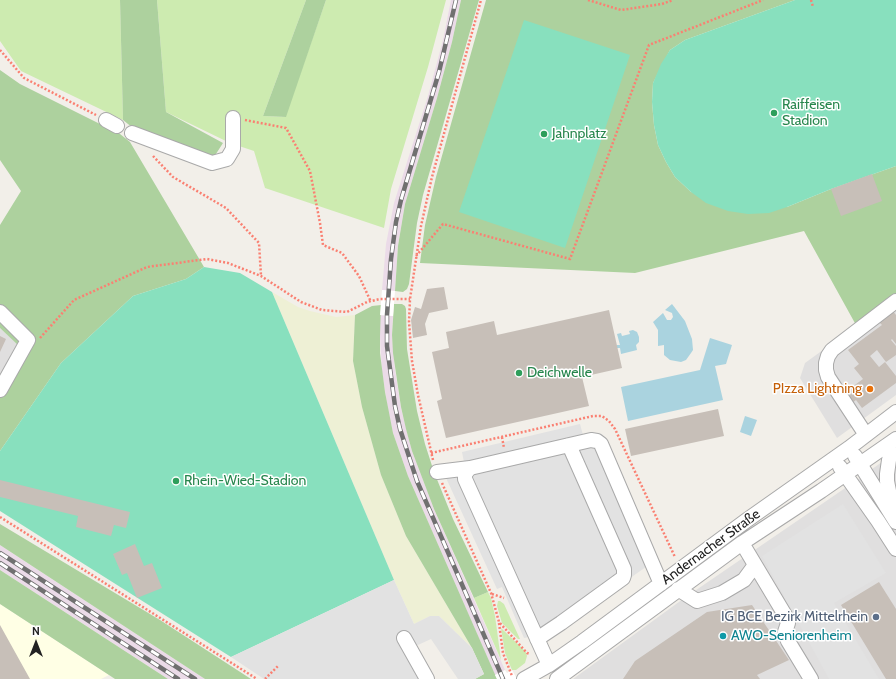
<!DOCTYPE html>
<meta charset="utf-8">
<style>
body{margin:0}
#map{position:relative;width:896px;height:679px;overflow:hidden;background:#f2efe9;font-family:Cabin,sans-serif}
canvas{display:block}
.north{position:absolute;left:16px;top:623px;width:40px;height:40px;-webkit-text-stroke:3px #fff;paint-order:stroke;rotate:0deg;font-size:11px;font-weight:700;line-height:16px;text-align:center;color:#222}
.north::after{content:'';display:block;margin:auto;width:14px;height:18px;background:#222;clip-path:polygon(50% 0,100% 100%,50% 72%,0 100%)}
</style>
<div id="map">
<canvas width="896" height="679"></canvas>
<div class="north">N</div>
</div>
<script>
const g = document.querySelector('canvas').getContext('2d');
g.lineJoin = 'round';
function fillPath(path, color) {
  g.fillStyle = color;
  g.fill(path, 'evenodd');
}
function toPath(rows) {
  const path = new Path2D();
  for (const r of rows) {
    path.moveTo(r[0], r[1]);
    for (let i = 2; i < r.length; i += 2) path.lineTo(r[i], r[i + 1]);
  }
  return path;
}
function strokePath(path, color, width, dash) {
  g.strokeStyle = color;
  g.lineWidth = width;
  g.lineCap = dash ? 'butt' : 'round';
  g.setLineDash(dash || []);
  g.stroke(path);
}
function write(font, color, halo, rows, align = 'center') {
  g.font = font + ' Cabin,sans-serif';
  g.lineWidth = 3;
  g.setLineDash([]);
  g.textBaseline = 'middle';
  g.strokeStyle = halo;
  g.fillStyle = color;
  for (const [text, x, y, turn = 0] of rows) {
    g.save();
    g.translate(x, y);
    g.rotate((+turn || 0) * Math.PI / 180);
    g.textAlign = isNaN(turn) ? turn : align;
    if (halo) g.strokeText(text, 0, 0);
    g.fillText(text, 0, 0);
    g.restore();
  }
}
fillPath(toPath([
 [896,297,896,395,837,438,800,378,805,363],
 [0,328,20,346,0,379],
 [896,452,896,679,573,679,683,599,854,482]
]), '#e0dfdf');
fillPath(toPath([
 [451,0,461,0,452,42,437,98,405,204,398,246,395,291,382,290,386,244,394,203,428,96,443,40],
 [380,315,393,316,392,335,395,370,401,408,412,451,434,509,505,670,495,675,408,476,393,433,388,410,382,372,380,337],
 [0,545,205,679,168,679,0,570]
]), '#ebdbe8');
fillPath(toPath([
 [0,604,109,675,101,679,0,679]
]), '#ffffe5');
fillPath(toPath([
 [272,292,298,307,310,311,336,317,355,315,353,361,362,407,381,475,406,536,472,648,439,616,430,616,414,624,394,580]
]), '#eef0d5');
fillPath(toPath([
 [0,0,120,0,123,120,21,71,0,41],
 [157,0,306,0,263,116,285,117,326,0,446,0,428,67,391,189,384,228,265,188,254,151,230,143,166,112],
 [488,592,491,598,495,616,501,660,474,598],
 [498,601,500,601,504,604,520,639,518,639,502,623,497,606],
 [501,628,526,652,527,656,525,663,516,670,512,670,505,653]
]), '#cdebb0');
fillPath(toPath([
 [120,0,157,0,166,112,223,143,214,157,133,128,123,120],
 [306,0,326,0,286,117,263,116],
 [461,0,479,0,423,195,417,223,409,284,407,289,403,292,395,291,398,246,405,204,437,98,452,42],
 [486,0,795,0,685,40,670,50,653,83,652,102,654,125,658,145,666,162,675,177,691,192,787,207,831,189,896,166,896,297,856,325,804,231,635,273,420,263,425,225,436,177],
 [0,70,20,84,120,134,130,142,204,267,186,279,133,296,61,363,0,451,0,379,19,346,0,328,0,225,21,191,0,160],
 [394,304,402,304,405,306,406,309,407,349,417,411,425,444,434,472,453,519,488,592,474,598,434,509,412,451,406,429,401,407,393,353,392,335],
 [381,305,380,336,380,353,385,392,393,433,408,476,497,679,475,679,484,674,472,648,406,536,381,475,362,407,353,361,355,315,372,306],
 [0,524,160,620,251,679,205,679,0,545],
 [0,570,168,679,115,679,109,675,0,604]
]), '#add19e');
fillPath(toPath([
 [795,0,896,0,896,166,831,189,787,207,769,213,748,214,728,211,706,203,691,192,675,177,666,162,658,145,654,125,652,102,653,83,661,64,670,50,685,40],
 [524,20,630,55,565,248,459,212],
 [204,267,240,273,272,292,394,580,231,657,0,511,0,451,61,363,133,296,186,279]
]), '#88e0be');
fillPath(toPath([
 [580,424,583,435,594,433,602,434,656,560,534,645,529,637,524,638,502,587,497,589,441,467,464,462,462,452],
 [843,504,886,573,834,603,879,679,829,679,762,556],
 [394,580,414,624,430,616,439,616,472,648,484,674,475,679,458,679,431,639,407,650,423,679,264,679,231,657]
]), '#e2e2e2');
fillPath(toPath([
 [672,304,685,321,692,339,693,350,691,353,686,360,681,362,670,360,664,355,664,345,658,346,658,330,653,322,663,313,667,320,671,320,673,317,672,313,665,310],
 [633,330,637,332,639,337,639,342,636,345,637,350,621,354,620,348,617,348,617,345,620,345,617,334,621,333,622,336,630,334,629,331],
 [710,338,732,345,726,364,715,366,723,400,628,421,621,387,700,370],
 [745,416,757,420,751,436,740,432]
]), '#aad3df');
fillPath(toPath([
 [382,290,395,291,393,316,380,315],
 [505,670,507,673,512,670,517,679,497,679,495,675]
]), '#fff');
fillPath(toPath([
 [872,174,882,201,841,216,831,189],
 [444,287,448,309,429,313,425,324,427,335,413,338,411,320,415,307,421,309,427,289],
 [609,310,622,368,582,377,589,406,446,438,437,401,442,399,432,352,449,348,446,332,494,321,497,335],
 [892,310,896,315,896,344,892,339,891,340,896,346,896,355,886,362,877,350,870,356,879,367,885,362,896,376,896,383,862,408,856,400,852,403,844,393,863,379,854,368,859,364,848,350,882,325,878,321],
 [0,336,6,339,0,352],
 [718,409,724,436,631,456,625,429],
 [0,480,130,512,126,528,114,525,111,536,76,527,78,516,0,497],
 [135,544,144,566,152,563,162,588,137,598,127,573,122,575,113,554],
 [879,582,896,609,896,679,886,679,841,605],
 [752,605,789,660,757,675,760,679,623,679,635,661,707,612],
 [0,625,30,679,0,679]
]), '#c7bfb8');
const minor = toPath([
 [106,120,117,126],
 [132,133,212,163,227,159,233,149,233,118],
 [0,312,28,340,0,390],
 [866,435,828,377,826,370,826,363,828,356,832,350,896,301],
 [855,456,896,522],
 [840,467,878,521,896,549],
 [437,472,470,468],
 [893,511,887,481,887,474,889,460,895,440],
 [742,543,785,615,788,623,785,632,788,641,811,679],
 [678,589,697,601,722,593,744,580,755,565],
 [404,638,427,679],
 [537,639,561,623,623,578,624,575,624,569,569,445],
 [549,665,465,479,465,474,470,468,591,440,597,441,601,444,661,584],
 [524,679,549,665,582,642,747,520,849,448,896,412],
 [557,679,742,543,821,491,896,439]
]);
strokePath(minor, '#a9a9a9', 16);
strokePath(toPath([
 [588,0,621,10,662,4,673,0],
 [811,0,813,7],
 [0,50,24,78,96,115],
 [245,120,286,128,310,171,320,223,323,245,342,253,359,276,371,302],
 [153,156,173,177,226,208,259,243,261,276],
 [416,256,443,224,570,259,649,45,763,0],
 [40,338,74,300,147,267,207,259,228,263,261,276,301,302,322,310,347,312,367,302,380,299,410,299],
 [502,437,504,448],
 [431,453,593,416,602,416,609,421,615,429,675,557],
 [433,460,418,395,412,361,409,322,410,299,421,226,432,177,481,0],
 [442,483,491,593,499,622,527,653,530,654],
 [0,517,257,679],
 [492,594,504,598],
 [499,623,503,653,512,676],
 [265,679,279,665]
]), '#fa8072', 2.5, [2, 2]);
strokePath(minor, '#fff', 14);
const rail = toPath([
 [456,0,439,72,401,200,396,222,391,259,387,315,387,346,395,406,400,429,417,481,503,679],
 [0,553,195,679],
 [0,563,178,679]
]);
strokePath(rail, '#707070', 4.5);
strokePath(rail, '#fff', 3, [9]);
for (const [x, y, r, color] of [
 [774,113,4,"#2e9e5b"],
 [544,134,4,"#2e9e5b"],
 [519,373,4,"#2e9e5b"],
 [870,389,4,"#e8710a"],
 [176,481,4,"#2e9e5b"],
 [876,617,4,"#5c6f8a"],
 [723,636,4,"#0f9aa8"]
]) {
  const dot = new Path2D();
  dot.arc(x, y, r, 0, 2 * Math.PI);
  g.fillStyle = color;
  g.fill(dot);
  strokePath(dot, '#fff', 1.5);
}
write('14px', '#27864d', '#fff', [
 ["Raiffeisen",782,105],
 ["Stadion",782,121],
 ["Jahnplatz",552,134],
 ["Deichwelle",527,373],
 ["Rhein-Wied-Stadion",184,481]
], 'left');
write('14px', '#c56008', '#fff', [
 ["PIzza Lightning",862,389]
], 'right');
write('14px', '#222', '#fff', [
 ["Andernacher Straße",711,547,-36]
]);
write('14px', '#4e5e75', '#fff', [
 ["IG BCE Bezirk Mittelrhein",868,617]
], 'right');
write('14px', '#0d838f', '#fff', [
 ["AWO-Seniorenheim",731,636]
], 'left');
</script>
